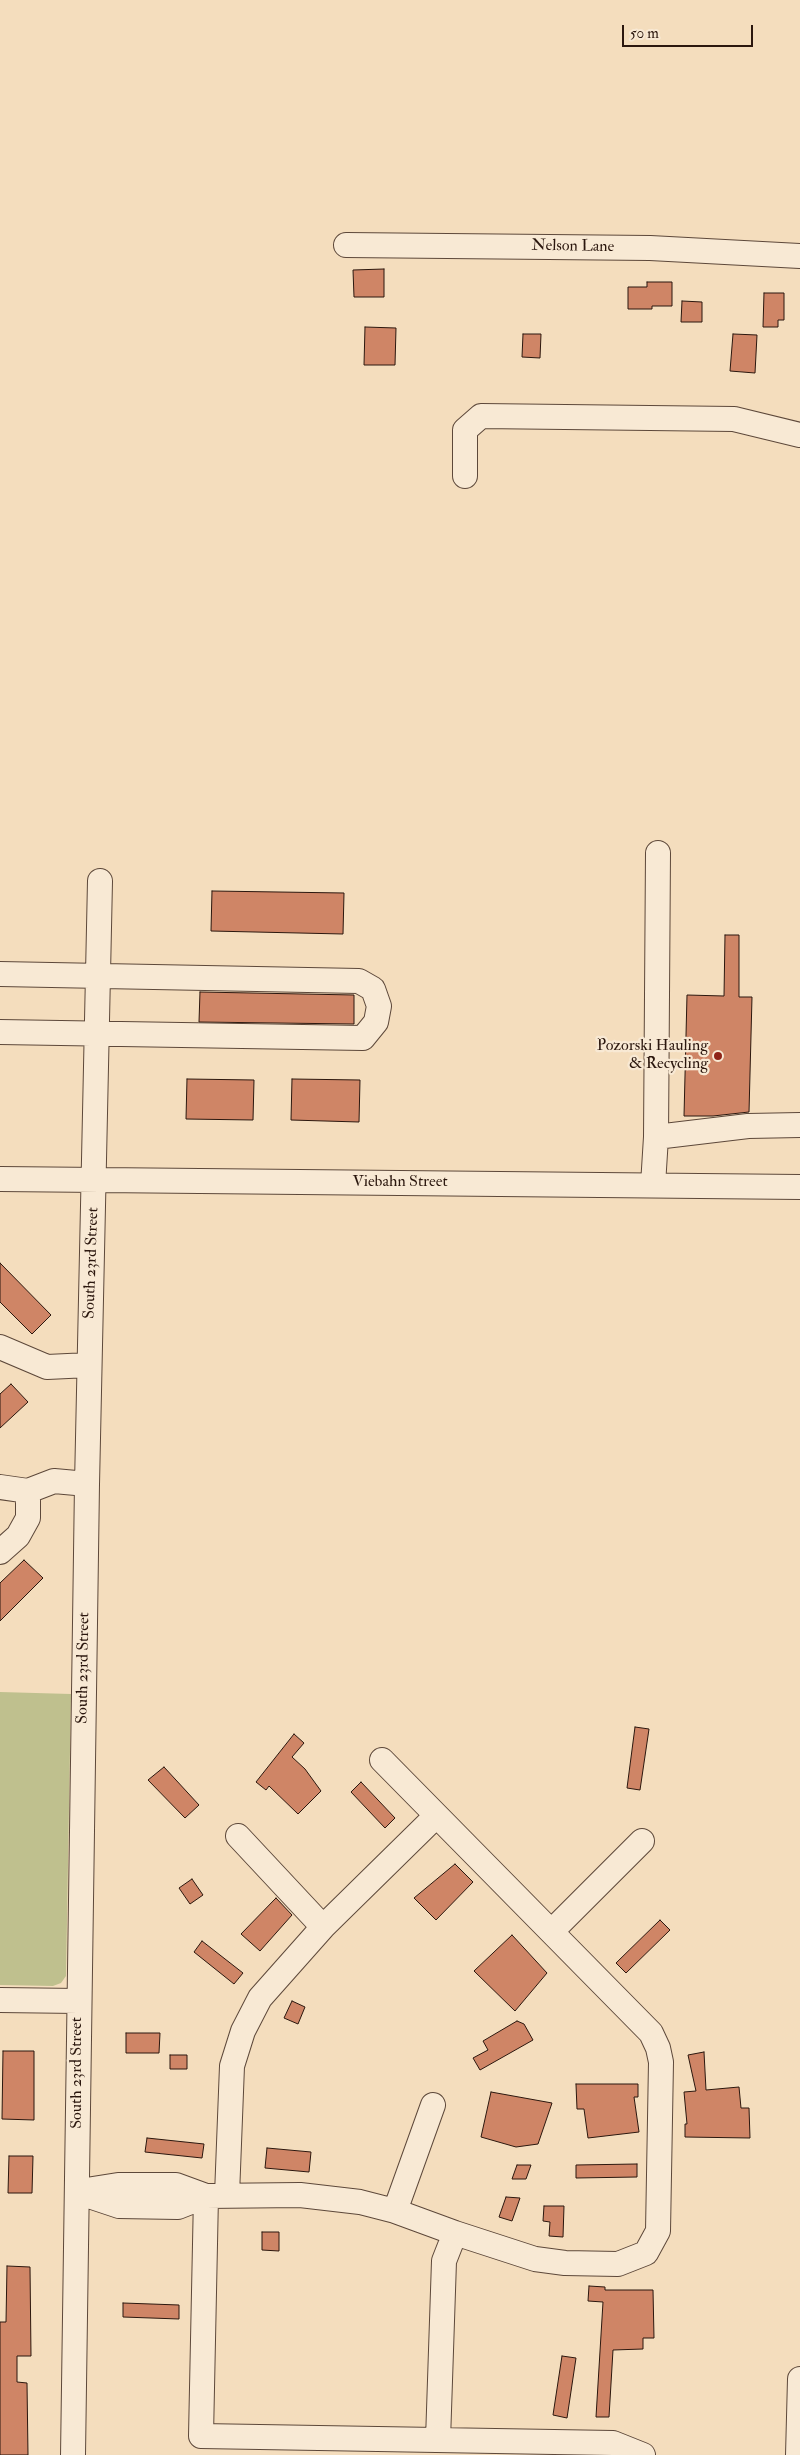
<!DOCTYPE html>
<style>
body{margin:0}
#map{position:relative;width:800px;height:2455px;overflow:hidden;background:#f4ddbd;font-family:"IM FELL Double Pica",serif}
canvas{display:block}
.scale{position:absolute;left:622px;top:25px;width:131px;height:22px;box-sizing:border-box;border:2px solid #2b170e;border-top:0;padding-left:6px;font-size:15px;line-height:18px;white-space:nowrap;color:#2b170e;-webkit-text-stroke:4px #f8e9d4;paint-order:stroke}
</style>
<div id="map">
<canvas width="800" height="2455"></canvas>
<div class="scale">50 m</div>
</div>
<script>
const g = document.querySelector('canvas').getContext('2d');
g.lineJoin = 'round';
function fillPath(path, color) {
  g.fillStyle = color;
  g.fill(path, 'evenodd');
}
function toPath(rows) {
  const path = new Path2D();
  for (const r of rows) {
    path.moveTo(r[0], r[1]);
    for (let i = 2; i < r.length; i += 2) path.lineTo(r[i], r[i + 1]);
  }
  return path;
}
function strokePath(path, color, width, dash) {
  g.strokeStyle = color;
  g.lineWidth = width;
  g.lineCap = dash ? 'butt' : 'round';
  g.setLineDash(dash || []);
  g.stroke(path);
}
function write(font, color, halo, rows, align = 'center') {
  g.font = font + ' "IM FELL Double Pica",serif';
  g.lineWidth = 4.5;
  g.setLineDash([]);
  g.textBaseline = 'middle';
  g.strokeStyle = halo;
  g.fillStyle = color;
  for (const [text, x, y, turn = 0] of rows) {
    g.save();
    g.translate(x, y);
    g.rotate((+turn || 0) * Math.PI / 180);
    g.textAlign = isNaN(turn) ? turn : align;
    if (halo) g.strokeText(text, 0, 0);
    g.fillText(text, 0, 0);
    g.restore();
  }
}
fillPath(toPath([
 [0,1692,71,1694,66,1976,61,1983,53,1986,0,1985]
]), '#bfc08e');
const building = toPath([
 [384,269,384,297,354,297,353,270,384,269],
 [647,282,672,282,672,306,652,306,652,309,628,309,628,287,647,287,647,282],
 [764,293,784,293,784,320,778,320,778,327,763,327,764,293],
 [682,301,702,302,702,322,681,322,682,301],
 [365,327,396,328,395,365,364,365,365,327],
 [523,334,541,334,540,358,522,357,523,334],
 [733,334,757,335,755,373,730,371,733,334],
 [212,891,344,893,343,934,211,931,212,891],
 [725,935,739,935,739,997,752,997,749,1112,713,1116,684,1116,687,995,724,996,725,935],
 [200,992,354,995,354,1024,199,1022,200,992],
 [187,1079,254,1080,253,1120,186,1119,187,1079],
 [292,1079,360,1080,359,1122,291,1120,292,1079],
 [0,1263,51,1315,32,1334,0,1302,0,1263],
 [11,1384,28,1402,0,1428,0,1394,11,1384],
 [24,1560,43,1578,0,1621,0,1583,24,1560],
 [635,1727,649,1729,640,1790,627,1788,635,1727],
 [294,1734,304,1743,292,1757,305,1769,321,1791,298,1814,269,1786,266,1790,256,1782,294,1734],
 [164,1767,199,1805,185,1818,148,1780,164,1767],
 [361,1782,395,1818,385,1828,351,1792,361,1782],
 [455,1864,473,1882,436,1920,414,1898,455,1864],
 [192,1879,203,1895,190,1904,179,1888,192,1879],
 [276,1898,292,1915,260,1951,241,1934,276,1898],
 [660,1920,670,1930,626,1973,616,1963,660,1920],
 [512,1935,547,1973,515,2011,474,1971,512,1935],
 [202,1941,243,1973,234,1984,194,1952,202,1941],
 [292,2001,305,2007,298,2024,284,2018,292,2001],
 [517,2021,524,2024,533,2040,480,2070,473,2058,488,2050,483,2041,517,2021],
 [126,2033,160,2033,159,2053,126,2053,126,2033],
 [3,2051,34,2051,34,2120,2,2119,3,2051],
 [704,2052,706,2090,739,2087,741,2108,749,2108,750,2138,685,2137,685,2124,687,2124,684,2092,696,2091,688,2055,704,2052],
 [170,2055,187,2055,187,2069,170,2069,170,2055],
 [576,2084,638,2084,638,2097,634,2097,639,2132,588,2138,584,2109,577,2109,576,2084],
 [491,2092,552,2103,538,2144,516,2147,481,2137,491,2092],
 [147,2138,204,2144,202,2158,145,2152,147,2138],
 [267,2148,311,2152,309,2172,265,2168,267,2148],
 [9,2156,33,2156,32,2193,8,2193,9,2156],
 [637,2164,637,2177,576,2178,576,2165,637,2164],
 [517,2165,531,2165,526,2179,512,2179,517,2165],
 [506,2197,520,2198,512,2221,499,2217,506,2197],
 [544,2206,564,2206,563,2237,549,2236,550,2222,543,2221,544,2206],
 [262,2232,279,2232,279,2251,262,2250,262,2232],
 [7,2266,30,2267,31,2356,17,2356,17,2382,27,2383,28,2455,0,2455,0,2322,6,2322,7,2266],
 [589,2286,605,2287,605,2290,653,2290,654,2338,643,2338,643,2349,613,2350,609,2417,596,2417,603,2302,588,2301,589,2286],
 [123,2303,179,2305,179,2319,123,2317,123,2303],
 [562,2356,576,2358,567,2418,553,2415,562,2356]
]);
fillPath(building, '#cf8566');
strokePath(building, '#2b170e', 1);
const minor = toPath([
 [346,245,650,248,800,256],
 [465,476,465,430,481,416,734,419,800,435],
 [0,974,359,981,373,989,379,1006,376,1022,363,1038,0,1032],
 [656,1137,748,1126,800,1125],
 [0,1179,800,1187],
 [653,1185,656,1137,658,853],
 [0,1347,47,1367,89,1365],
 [0,1487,28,1491,54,1481,87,1484],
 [0,1552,18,1536,28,1518,28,1491],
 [238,1836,323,1927],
 [552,1931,642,1841],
 [0,2000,78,2001],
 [80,2191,118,2185,176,2185,206,2196],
 [77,2192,119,2206,178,2207,206,2196,300,2195,360,2202,395,2211,455,2233,535,2259,565,2263,618,2264,646,2253,658,2231,661,2062,658,2048,651,2033,382,1760],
 [227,2195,232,2066,243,2031,260,1998,323,1927,436,1816],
 [206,2196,201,2436,613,2443,643,2455],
 [395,2211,433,2105],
 [438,2440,444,2261,455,2233],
 [73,2455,87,1484,100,881],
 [798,2455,800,2379]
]);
strokePath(minor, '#5d483a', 26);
strokePath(minor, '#f8e9d4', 24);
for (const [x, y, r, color] of [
 [718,1056,5,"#8f2418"]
]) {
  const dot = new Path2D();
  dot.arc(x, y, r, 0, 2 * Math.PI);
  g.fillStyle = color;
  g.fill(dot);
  strokePath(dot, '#f8e9d4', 2);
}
write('16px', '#2b170e', '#f8e9d4', [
 ["Nelson Lane",573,247,1],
 ["Viebahn Street",400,1183],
 ["South 23rd Street",92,1263,-88],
 ["South 23rd Street",84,1668,-89],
 ["South 23rd Street",78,2073,-90]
]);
write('16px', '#2b170e', '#f8e9d4', [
 ["Pozorski Hauling",708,1047],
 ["& Recycling",708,1065]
], 'right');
</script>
